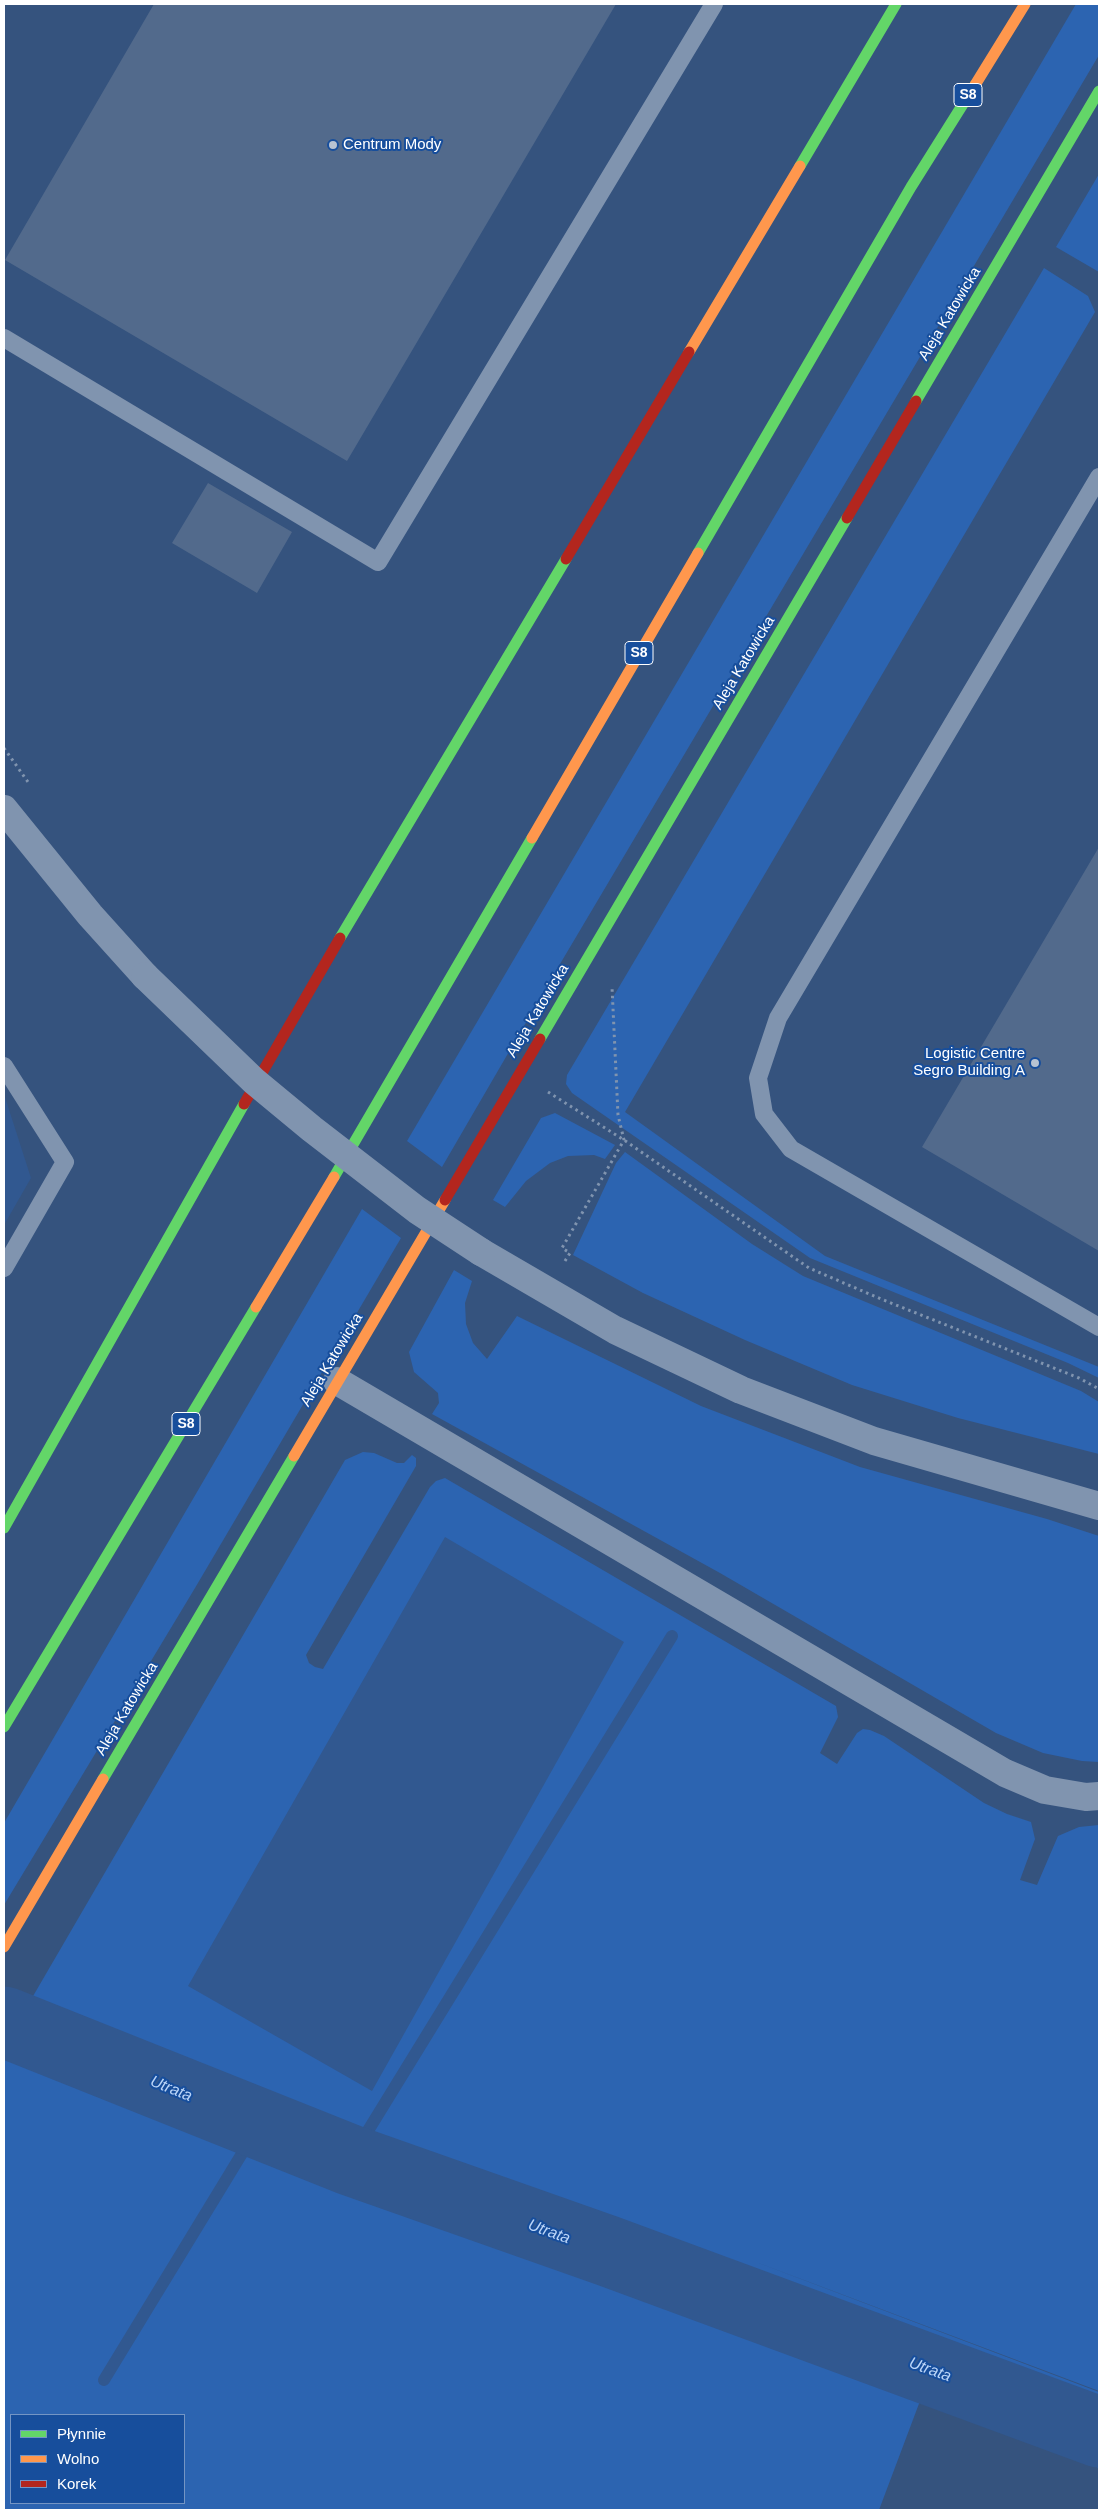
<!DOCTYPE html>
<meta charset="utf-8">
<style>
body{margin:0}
#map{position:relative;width:1103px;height:2514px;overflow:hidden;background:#35537e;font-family:Arial,sans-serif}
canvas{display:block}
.frame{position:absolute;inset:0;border:5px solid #fff;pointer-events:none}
.legend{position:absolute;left:10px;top:2414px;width:175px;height:90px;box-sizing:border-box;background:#174e9c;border:1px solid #7495c4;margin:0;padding:6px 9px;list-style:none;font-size:15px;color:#fff}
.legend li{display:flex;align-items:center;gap:10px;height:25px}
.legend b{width:25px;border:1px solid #7495c4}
</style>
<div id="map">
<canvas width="1103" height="2514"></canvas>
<div class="frame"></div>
<ul class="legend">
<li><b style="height:6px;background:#63d668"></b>Płynnie</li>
<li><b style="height:6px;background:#ff974d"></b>Wolno</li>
<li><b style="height:6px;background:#b3261e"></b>Korek</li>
</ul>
</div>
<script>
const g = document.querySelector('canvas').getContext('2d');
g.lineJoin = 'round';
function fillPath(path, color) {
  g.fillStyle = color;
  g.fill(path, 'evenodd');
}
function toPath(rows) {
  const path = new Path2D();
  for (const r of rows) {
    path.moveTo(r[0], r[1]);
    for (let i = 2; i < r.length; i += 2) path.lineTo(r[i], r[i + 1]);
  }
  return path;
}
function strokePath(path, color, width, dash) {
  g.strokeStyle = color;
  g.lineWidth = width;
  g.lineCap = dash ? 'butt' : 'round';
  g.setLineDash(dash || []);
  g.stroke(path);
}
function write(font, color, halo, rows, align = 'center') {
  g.font = font + ' Arial,sans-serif';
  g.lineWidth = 4;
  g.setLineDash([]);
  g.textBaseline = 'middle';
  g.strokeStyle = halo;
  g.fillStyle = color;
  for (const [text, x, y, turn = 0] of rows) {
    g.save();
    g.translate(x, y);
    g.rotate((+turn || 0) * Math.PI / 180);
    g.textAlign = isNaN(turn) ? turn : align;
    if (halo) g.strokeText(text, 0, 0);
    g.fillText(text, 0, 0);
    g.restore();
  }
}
fillPath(toPath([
 [1076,4,1099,4,1099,55,560,964,442,1167,407,1141],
 [1099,174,1099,272,1056,247],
 [1044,268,1088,296,1095,312,625,1112,825,1256,1099,1367,1099,1378,1068,1363,810,1258,572,1093,566,1084,567,1075],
 [555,1113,615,1145,605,1159,594,1155,568,1156,550,1163,526,1181,505,1207,493,1200,541,1118],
 [625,1152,752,1244,803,1276,1081,1391,1099,1402,1099,1454,958,1418,852,1385,745,1340,643,1293,573,1255,616,1163],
 [362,1209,401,1238,195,1588,4,1905,4,1823],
 [454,1270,472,1281,465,1303,466,1324,473,1343,487,1359,517,1316,701,1406,860,1467,1047,1519,1099,1536,1099,1762,1082,1761,1043,1753,996,1733,720,1573,432,1414,439,1403,438,1393,414,1372,409,1352],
 [363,1452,374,1453,397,1463,404,1463,412,1455,416,1458,416,1466,306,1655,309,1663,315,1667,323,1669,430,1487,436,1481,445,1478,836,1706,838,1717,820,1753,837,1764,857,1733,863,1729,870,1730,884,1736,984,1803,1007,1814,1031,1822,1035,1839,1020,1880,1037,1885,1058,1836,1079,1827,1099,1825,1099,2391,748,2259,1099,2392,1099,2468,920,2401,879,2510,4,2510,4,2046,345,1460],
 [11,2415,184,2415,184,2503,11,2503]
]), '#2c64b1');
fillPath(toPath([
 [4,1094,31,1178,4,1225],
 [445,1537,624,1642,372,2091,188,1986]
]), '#315890');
strokePath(toPath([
 [350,2160,672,1636],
 [104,2380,260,2124]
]), '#315890', 12);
strokePath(toPath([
 [4,2022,350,2160,608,2251,1099,2432]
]), '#315890', 71);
fillPath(toPath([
 [154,4,616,4,347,461,5,260],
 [208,483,292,532,257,593,172,543],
 [1099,847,1099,1251,922,1147]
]), '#526a8c');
strokePath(toPath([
 [4,748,28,782],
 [548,1092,624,1140,809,1268,881,1299,1079,1378,1099,1389],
 [565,1261,570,1253,562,1248,624,1140,618,1115,612,987]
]), '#8094af', 3, [2.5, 4]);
strokePath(toPath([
 [4,338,378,562,714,4],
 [1099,477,778,1018,758,1078,764,1114,791,1149,1099,1327],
 [4,1066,65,1162,4,1268]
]), '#8094af', 18);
strokePath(toPath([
 [4,809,90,915,145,976],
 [481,1252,615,1330,741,1390,874,1441,1099,1506],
 [337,1381,1005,1773,1045,1790,1086,1797,1099,1796]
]), '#8094af', 28);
strokePath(toPath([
 [800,166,896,4],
 [916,401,1099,91],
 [698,553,911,187,975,85],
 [340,938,566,559],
 [540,1039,847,518],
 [334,1177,532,838],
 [4,1528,244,1104],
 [4,1727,256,1307],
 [103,1779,294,1456]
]), '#63d668', 11);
strokePath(toPath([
 [975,85,1025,4],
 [689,352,800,166],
 [532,838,698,553],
 [256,1307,334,1177],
 [294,1456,445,1200],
 [4,1947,103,1779]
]), '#ff974d', 11);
strokePath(toPath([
 [847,518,916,401],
 [566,559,689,352],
 [244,1104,340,938],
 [445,1200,540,1039]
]), '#b3261e', 11);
strokePath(toPath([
 [145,976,254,1081,312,1129,417,1210,481,1252]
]), '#8094af', 28);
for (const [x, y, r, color] of [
 [333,145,5,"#b8c3d2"],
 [1035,1063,5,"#b8c3d2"]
]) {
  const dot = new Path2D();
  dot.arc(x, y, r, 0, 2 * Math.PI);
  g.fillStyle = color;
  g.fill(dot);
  strokePath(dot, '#174e9c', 2);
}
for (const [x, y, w] of [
 [968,95,28],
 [639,653,28],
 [186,1424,28]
]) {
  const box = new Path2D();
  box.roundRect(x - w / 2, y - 11.5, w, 23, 4);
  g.fillStyle = '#174e9c';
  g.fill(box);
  strokePath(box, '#fff', 1);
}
write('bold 14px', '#fff', null, [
 ["S8",968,95],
 ["S8",639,653],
 ["S8",186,1424]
]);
write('15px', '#fff', '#174e9c', [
 ["Centrum Mody",343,145],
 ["Logistic Centre",1025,1054,"right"],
 ["Segro Building A",1025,1071,"right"]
], 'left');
write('15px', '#fff', '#174e9c', [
 ["Aleja Katowicka",950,314,-59],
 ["Aleja Katowicka",744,663,-59],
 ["Aleja Katowicka",538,1011,-59],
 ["Aleja Katowicka",332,1360,-59],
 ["Aleja Katowicka",127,1709,-59]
]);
write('italic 16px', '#bbd5f8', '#174e9c', [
 ["Utrata",171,2089,22],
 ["Utrata",549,2232,20],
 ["Utrata",930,2370,20]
]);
</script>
